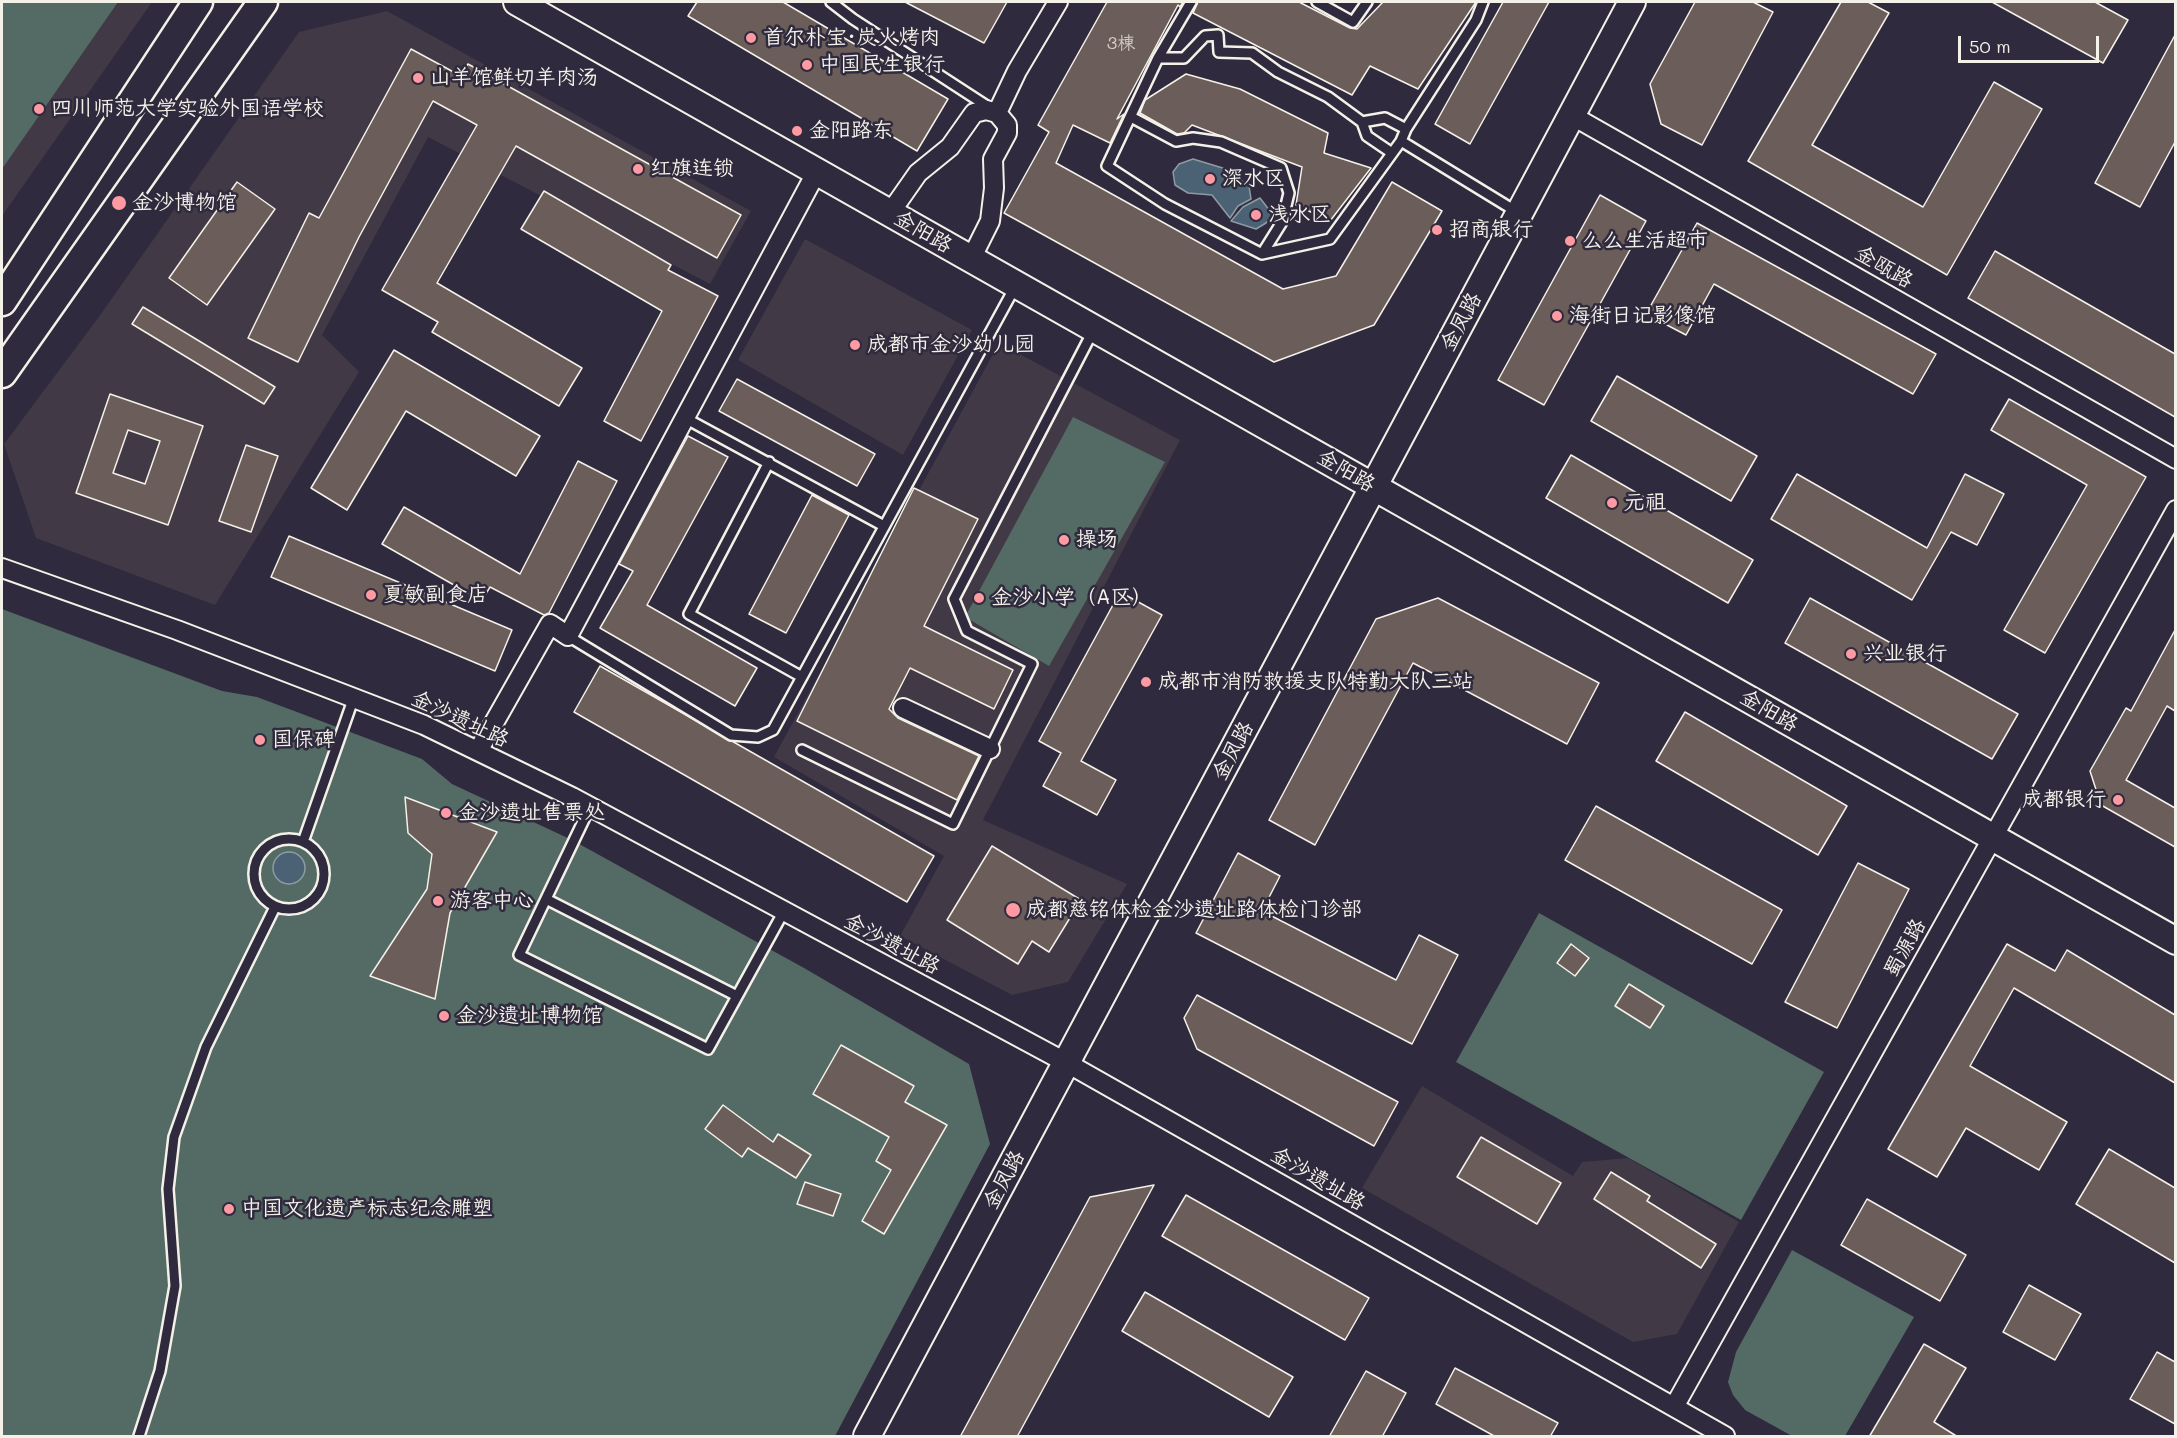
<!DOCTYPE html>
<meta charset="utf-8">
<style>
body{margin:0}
#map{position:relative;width:2177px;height:1438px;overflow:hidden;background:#2f2a3d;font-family:Mali,sans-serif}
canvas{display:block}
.frame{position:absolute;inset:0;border:3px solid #f4f1e8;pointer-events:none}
.scale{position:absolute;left:1958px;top:36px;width:141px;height:27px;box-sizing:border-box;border:3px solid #f4f1e8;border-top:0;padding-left:8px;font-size:18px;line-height:21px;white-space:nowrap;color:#f4f1e8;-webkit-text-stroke:4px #2f2a3d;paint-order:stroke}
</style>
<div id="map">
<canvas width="2177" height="1438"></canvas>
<div class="frame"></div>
<div class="scale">50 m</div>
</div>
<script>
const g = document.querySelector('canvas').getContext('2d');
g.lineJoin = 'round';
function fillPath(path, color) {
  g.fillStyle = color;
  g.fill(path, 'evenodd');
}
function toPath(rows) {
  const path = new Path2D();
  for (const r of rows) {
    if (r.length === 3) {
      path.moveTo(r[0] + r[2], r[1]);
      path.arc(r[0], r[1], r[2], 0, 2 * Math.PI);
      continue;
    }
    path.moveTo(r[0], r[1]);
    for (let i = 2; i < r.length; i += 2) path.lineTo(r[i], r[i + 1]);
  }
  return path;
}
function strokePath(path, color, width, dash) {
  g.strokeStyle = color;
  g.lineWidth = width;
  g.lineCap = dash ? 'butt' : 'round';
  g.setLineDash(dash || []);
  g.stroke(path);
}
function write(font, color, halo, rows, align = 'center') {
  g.font = font + ' Mali,"LXGW WenKai TC",sans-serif';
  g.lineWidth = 5;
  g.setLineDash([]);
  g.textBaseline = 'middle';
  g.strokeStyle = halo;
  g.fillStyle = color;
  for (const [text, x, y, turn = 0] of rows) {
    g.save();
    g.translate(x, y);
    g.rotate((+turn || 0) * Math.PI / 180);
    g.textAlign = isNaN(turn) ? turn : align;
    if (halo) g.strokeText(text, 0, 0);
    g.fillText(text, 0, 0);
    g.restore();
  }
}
fillPath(toPath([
 [2,2,152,2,2,216],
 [387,11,751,211,710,284,428,137,322,335,359,372,215,605,36,538,4,444,101,314,299,32],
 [805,239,972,330,903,455,738,360],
 [999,343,1180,440,983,820,1127,884,1068,982,1012,995,900,936,944,856,774,757],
 [1422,1086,1573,1176,1582,1162,1628,1158,1739,1222,1677,1334,1633,1342,1362,1188]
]), '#413945');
fillPath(toPath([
 [2,2,118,2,2,169],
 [1073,417,1165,462,1049,666,965,617],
 [2,609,222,691,257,697,422,759,452,784,572,840,804,968,969,1064,990,1144,835,1436,2,1436],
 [1539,913,1824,1072,1741,1220,1456,1062],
 [1792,1250,1914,1317,1845,1436,1792,1436,1745,1410,1733,1395,1728,1382,1736,1352]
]), '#546a64');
const water = toPath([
 [1193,159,1226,169,1249,186,1251,199,1238,206,1230,218,1212,195,1188,193,1175,185,1173,172,1179,164,1193,159],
 [1260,198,1273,215,1266,223,1256,229,1231,221,1243,207,1260,198],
 [289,868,16]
]);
fillPath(water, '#4b6275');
strokePath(water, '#8f9ba3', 1.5);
const building = toPath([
 [697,2,783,2,948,99,917,151,688,16,697,2],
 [905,2,1007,2,984,43,905,2],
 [1107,2,1183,2,1180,7,1178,5,1117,119,1124,114,1110,143,1073,125,1056,163,1283,289,1336,276,1392,182,1442,211,1374,325,1274,362,1004,213,1049,132,1038,125,1107,2],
 [1198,2,1299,2,1350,28,1357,29,1383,2,1476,2,1418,89,1370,66,1352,95,1193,13,1198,2],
 [1503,2,1549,2,1470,144,1435,124,1503,2],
 [1695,2,1753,2,1773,12,1702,145,1661,124,1650,84,1695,2],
 [1841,2,1868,2,1889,13,1812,145,1923,207,1994,82,2042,109,1947,275,1748,161,1841,2],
 [1992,2,2095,2,2128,20,2103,63,1992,2],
 [2175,35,2175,142,2140,207,2095,183,2175,35],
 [411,49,461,76,468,64,741,215,717,258,516,146,437,283,582,368,559,406,432,332,438,322,382,290,477,125,433,101,359,237,298,362,248,338,309,213,319,218,411,49],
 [1186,74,1240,89,1328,133,1324,153,1371,168,1330,221,1296,205,1302,167,1192,125,1184,133,1177,134,1140,113,1145,100,1186,74],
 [237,182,275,209,207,305,169,278,237,182],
 [544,191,671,265,668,270,718,296,641,441,604,421,662,311,521,229,544,191],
 [1600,195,1646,221,1544,405,1498,380,1600,195],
 [1697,223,1936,354,1913,394,1714,284,1686,335,1646,314,1697,223],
 [1995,251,2175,354,2175,417,1968,298,1995,251],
 [143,307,275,387,264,404,132,324,143,307],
 [394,350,540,436,516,476,406,411,347,510,311,488,394,350],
 [1617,376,1757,456,1731,501,1591,421,1617,376],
 [737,379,875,454,857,486,719,411,737,379],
 [110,394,203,426,168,525,76,493,110,394],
 [128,430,160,441,145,484,113,473,128,430],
 [2009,399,2146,477,2045,653,2004,630,2087,485,1991,430,2009,399],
 [688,436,728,457,647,605,757,668,735,706,600,628,633,571,619,564,688,436],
 [246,445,278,456,251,532,219,521,246,445],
 [1571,455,1753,560,1728,603,1546,498,1571,455],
 [578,461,617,481,549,613,544,615,490,587,482,601,382,544,404,507,520,574,578,461],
 [1797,474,1927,548,1965,474,2004,494,1977,545,1951,532,1912,600,1771,519,1797,474],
 [914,488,978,519,924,626,1013,670,994,709,910,668,889,709,898,718,979,756,957,800,797,721,914,488],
 [812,495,849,515,786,633,749,614,812,495],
 [289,536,512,630,495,671,271,577,289,536],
 [1120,592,1162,615,1081,761,1116,780,1097,815,1043,786,1061,753,1039,741,1120,592],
 [1438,598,1599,683,1567,744,1413,663,1315,845,1269,820,1376,619,1438,598],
 [1810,598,2018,714,1992,759,1785,643,1810,598],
 [2175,630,2175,711,2167,706,2126,780,2175,808,2175,847,2101,805,2090,771,2126,708,2131,711,2175,630],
 [600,666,934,856,907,902,574,712,600,666],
 [1685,712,1847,806,1818,855,1656,761,1685,712],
 [405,797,497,832,450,913,435,999,370,976,427,889,432,854,408,833,405,797],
 [1596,806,1782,910,1752,964,1565,860,1596,806],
 [992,846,1081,900,1049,952,1032,941,1018,964,947,920,992,846],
 [1238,853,1280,876,1262,911,1396,980,1419,935,1458,955,1412,1044,1196,933,1238,853],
 [1858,863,1909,889,1837,1028,1785,1002,1858,863],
 [1571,944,1589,958,1575,976,1557,963,1571,944],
 [2007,944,2055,971,2067,950,2175,1015,2175,1083,2014,988,1970,1066,2067,1122,2039,1170,1966,1128,1937,1177,1888,1149,2007,944],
 [1629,984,1664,1006,1650,1028,1615,1006,1629,984],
 [1197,995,1398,1102,1374,1146,1197,1049,1184,1018,1197,995],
 [841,1045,914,1086,905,1102,947,1125,884,1234,862,1221,891,1170,876,1161,889,1137,813,1094,841,1045],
 [723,1105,773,1142,778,1134,811,1155,796,1178,748,1148,742,1157,705,1129,723,1105],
 [1481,1137,1561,1183,1537,1224,1457,1177,1481,1137],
 [2109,1149,2175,1188,2175,1263,2076,1204,2109,1149],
 [1611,1172,1650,1196,1647,1201,1716,1244,1701,1268,1594,1199,1611,1172],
 [805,1182,841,1194,833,1216,797,1204,805,1182],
 [1154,1185,1017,1437,960,1437,1090,1197,1154,1185],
 [1186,1195,1369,1298,1345,1340,1162,1236,1186,1195],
 [1867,1199,1966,1255,1940,1301,1841,1245,1867,1199],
 [2029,1285,2081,1314,2055,1360,2003,1332,2029,1285],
 [1145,1292,1293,1377,1269,1417,1122,1331,1145,1292],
 [1924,1344,1966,1368,1934,1422,1958,1437,1869,1437,1924,1344],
 [2157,1352,2175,1362,2175,1424,2130,1399,2157,1352],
 [1455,1368,1558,1423,1550,1437,1496,1437,1436,1404,1455,1368],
 [1366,1371,1406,1393,1382,1437,1329,1437,1366,1371]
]);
fillPath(building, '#6b5d59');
strokePath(building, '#f4f1e8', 1.5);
const lane = toPath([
 [831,2,853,19,990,108],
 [1191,2,1158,58,1107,166,1165,204,1262,254,1330,239,1401,141,1406,129,1476,20,1483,2],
 [1317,2,1353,22,1367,2],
 [1158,58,1184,58,1205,36,1218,35,1219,52,1252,53,1278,72,1328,97,1362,122,1367,136,1392,153],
 [1131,117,1176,141,1193,138,1221,142,1281,168,1289,193,1282,222,1262,254],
 [1362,122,1385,118,1406,129],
 [1401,141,1517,212],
 [685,418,884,526],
 [769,462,689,614,802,677],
 [568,636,731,735,758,737,773,730,1015,287],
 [802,750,953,824,1032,664,967,631,954,599,1093,331],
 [590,807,519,955,708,1049,784,911],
 [289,874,35],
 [303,842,354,697],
 [546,899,737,996],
 [139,1436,160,1371,175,1286,168,1189,174,1137,206,1047,275,907]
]);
const street = toPath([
 [1571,115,2176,459],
 [890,213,918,173,950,147,974,113,986,110,997,113],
 [971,259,990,221,994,188,993,159,1007,133,1007,125,997,113,1017,71,1058,2],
 [2,568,177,630,424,725,572,797,1067,1063,1725,1436],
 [903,708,990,749],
 [478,751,550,624,568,636,817,171],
 [1674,1407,2176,510]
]);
const secondary = toPath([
 [517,2,2176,941],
 [867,1436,1632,2]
]);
const primary = toPath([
 [2,301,198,2],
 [2,373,263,2]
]);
strokePath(lane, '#f4f1e8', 14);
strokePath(street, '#f4f1e8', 22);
strokePath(secondary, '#f4f1e8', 30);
strokePath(primary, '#f4f1e8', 33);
strokePath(lane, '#2f2a3d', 9);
strokePath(street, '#2f2a3d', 18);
strokePath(secondary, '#2f2a3d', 26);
strokePath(primary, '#2f2a3d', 28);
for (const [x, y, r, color] of [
 [751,38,6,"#ff9aa2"],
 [807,65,6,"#ff9aa2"],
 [418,78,6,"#ff9aa2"],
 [39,109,6,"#ff9aa2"],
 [797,131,6,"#ff9aa2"],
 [638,169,6,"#ff9aa2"],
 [1210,179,6,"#ff9aa2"],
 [119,203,8,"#ff9aa2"],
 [1256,215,6,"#ff9aa2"],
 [1437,230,6,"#ff9aa2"],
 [1570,241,6,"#ff9aa2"],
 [1557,316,6,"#ff9aa2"],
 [855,345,6,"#ff9aa2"],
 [1612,503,6,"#ff9aa2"],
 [1064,540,6,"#ff9aa2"],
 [371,595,6,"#ff9aa2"],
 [979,598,6,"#ff9aa2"],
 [1851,654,6,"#ff9aa2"],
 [1146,682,6,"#ff9aa2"],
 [260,740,6,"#ff9aa2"],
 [2118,800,6,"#ff9aa2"],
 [446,813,6,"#ff9aa2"],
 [438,901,6,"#ff9aa2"],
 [1013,910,8,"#ff9aa2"],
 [444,1016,6,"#ff9aa2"],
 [229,1209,6,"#ff9aa2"]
]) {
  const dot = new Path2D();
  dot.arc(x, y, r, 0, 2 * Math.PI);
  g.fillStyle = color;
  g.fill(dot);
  strokePath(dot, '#2f2a3d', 2);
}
write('18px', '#d2ccc4', null, [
 ["3棟",1121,43]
]);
write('21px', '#f4f1e8', '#2f2a3d', [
 ["首尔朴宝·炭火烤肉",763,38],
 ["中国民生银行",819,65],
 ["山羊馆鲜切羊肉汤",430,78],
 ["四川师范大学实验外国语学校",51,109],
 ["金阳路东",809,131],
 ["红旗连锁",650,169],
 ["深水区",1222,179],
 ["金沙博物馆",132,203],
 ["浅水区",1268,215],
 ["招商银行",1449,230],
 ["么么生活超市",1582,241],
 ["海街日记影像馆",1569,316],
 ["成都市金沙幼儿园",867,345],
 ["元祖",1624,503],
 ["操场",1076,540],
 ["夏敏副食店",383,595],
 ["金沙小学（A区）",991,598],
 ["兴业银行",1863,654],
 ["成都市消防救援支队特勤大队三站",1158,682],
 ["国保碑",272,740],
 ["成都银行",2106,800,"right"],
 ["金沙遗址售票处",458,813],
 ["游客中心",450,901],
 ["成都慈铭体检金沙遗址路体检门诊部",1026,910],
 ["金沙遗址博物馆",456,1016],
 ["中国文化遗产标志纪念雕塑",241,1209]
], 'left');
write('21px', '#f4f1e8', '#2f2a3d', [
 ["金阳路",923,232,30],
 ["金瓯路",1884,267,30],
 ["金凤路",1461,322,-62],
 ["金阳路",1346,471,30],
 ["金阳路",1769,711,30],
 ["金沙遗址路",460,719,25],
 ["金凤路",1233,751,-62],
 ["金沙遗址路",892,944,28],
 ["蜀源路",1905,948,-61],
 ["金沙遗址路",1318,1179,30],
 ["金凤路",1004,1180,-62]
]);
</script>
